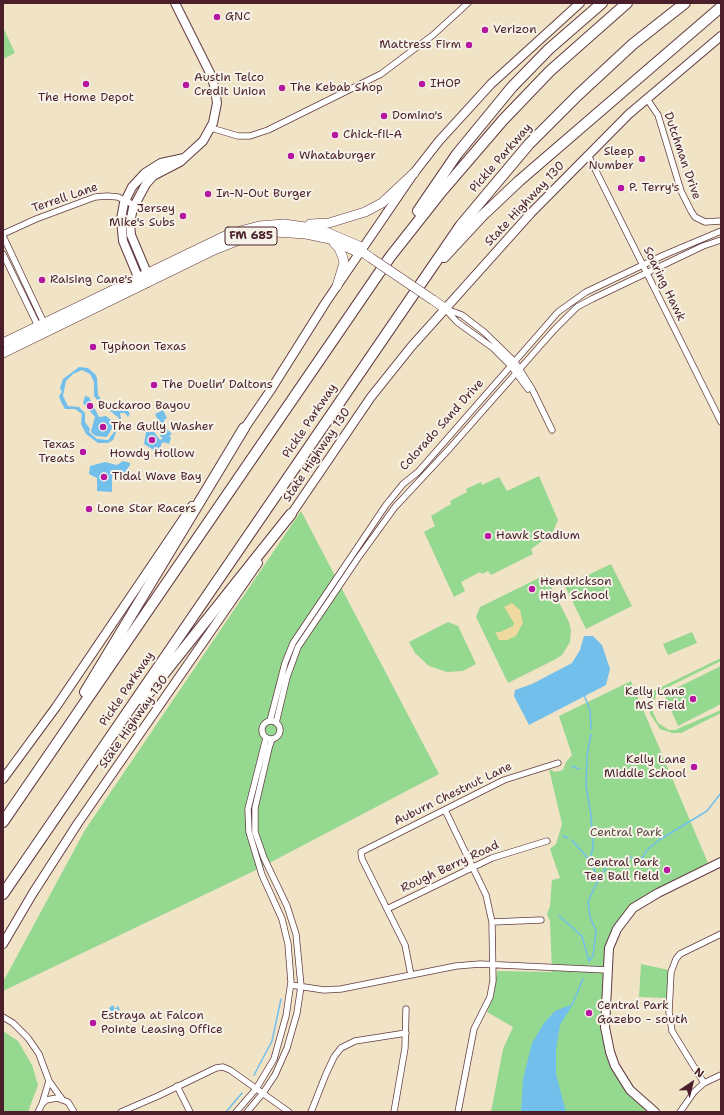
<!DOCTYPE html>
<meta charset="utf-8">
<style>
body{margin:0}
#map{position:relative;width:724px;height:1115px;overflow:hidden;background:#f0e3c6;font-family:"Shantell Sans",sans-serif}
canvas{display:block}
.frame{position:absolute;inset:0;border:4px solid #4a1f2b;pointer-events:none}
.north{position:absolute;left:672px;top:1063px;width:40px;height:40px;-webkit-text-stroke:3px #f7f3e8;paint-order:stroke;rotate:35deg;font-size:11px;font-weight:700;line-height:16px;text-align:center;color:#4a1f2b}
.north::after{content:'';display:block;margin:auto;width:14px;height:18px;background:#4a1f2b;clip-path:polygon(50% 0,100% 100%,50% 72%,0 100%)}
</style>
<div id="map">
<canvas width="724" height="1115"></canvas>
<div class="frame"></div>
<div class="north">N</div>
</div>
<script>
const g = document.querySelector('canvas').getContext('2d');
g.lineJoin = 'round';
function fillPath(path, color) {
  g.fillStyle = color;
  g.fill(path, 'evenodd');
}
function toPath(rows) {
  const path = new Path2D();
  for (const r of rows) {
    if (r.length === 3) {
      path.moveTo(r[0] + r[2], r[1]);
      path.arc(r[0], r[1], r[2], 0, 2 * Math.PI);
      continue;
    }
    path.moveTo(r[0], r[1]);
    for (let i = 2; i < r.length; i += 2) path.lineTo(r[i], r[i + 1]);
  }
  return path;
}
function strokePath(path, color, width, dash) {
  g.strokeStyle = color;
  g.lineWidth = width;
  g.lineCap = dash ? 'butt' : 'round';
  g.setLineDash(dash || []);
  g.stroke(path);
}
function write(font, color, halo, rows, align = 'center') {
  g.font = font + ' "Shantell Sans",sans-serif';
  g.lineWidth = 4;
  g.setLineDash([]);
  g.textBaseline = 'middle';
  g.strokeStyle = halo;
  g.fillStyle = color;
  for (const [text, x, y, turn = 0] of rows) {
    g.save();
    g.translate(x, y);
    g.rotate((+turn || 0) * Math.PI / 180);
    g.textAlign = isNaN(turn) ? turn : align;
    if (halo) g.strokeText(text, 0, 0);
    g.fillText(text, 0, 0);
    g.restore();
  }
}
fillPath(toPath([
 [3,27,15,53,3,59],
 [539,476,558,520,552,534,531,549,533,554,491,575,488,571,482,574,480,572,461,582,465,591,454,597,424,532,435,526,431,516,451,504,450,501,467,492,466,489,481,482,482,485,499,477,507,491],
 [301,511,439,774,254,871,3,991,3,982,85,830],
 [611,564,632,606,586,629,565,586],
 [545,575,569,622,571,630,570,642,562,655,556,659,508,683,476,617,480,607],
 [448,622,458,626,476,664,463,671,447,672,429,666,415,653,409,642],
 [692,632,697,643,668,655,663,644],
 [721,658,721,661,662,690,656,695,652,710,658,723,669,730,675,730,721,710,721,713,681,733,672,733,660,729,650,714,650,703,653,695,646,698,645,695],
 [721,666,721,704,678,726,664,694],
 [631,681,708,863,655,890,629,906,612,929,605,953,601,1021,604,1042,609,1063,616,1076,624,1089,648,1112,491,1112,503,1049,513,1027,487,1012,494,994,497,971,552,972,550,921,547,914,550,906,552,880,560,878,550,849,556,844,562,824,549,769,556,772,563,770,566,762,572,755,559,716],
 [641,964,669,970,667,998,639,997],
 [3,1031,18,1041,32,1065,38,1085,28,1112,3,1112]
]), '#95d890');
fillPath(toPath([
 [512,603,520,610,523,623,516,636,507,640,499,640,495,632,500,632,513,626,514,623,504,607]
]), '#eeda9e');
fillPath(toPath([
 [79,367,88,368,95,374,97,378,98,395,103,402,116,411,117,410,116,405,119,404,130,413,128,417,125,413,120,413,122,424,118,427,113,440,108,443,98,443,86,434,81,424,82,414,75,409,65,409,61,402,59,396,62,392,60,388,63,379],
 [82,370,90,374,94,382,94,396,99,402,119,418,114,432,108,440,97,439,89,432,90,429,85,422,85,413,79,407,68,406,63,396,66,381,73,374],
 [85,396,89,397,99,417,106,416,115,423,107,437,96,436,92,433,91,431,95,417,83,403],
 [163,410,167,418,164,420,164,425,161,426,155,414],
 [167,429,172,434,169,436,171,438,169,444,164,442,161,444,161,448,155,451,144,444,146,432,154,432,160,440,163,438,160,436,161,432],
 [123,461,130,463,130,465,123,475,117,473,112,476,112,492,97,491,97,478,89,474,90,466,105,462,117,465],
 [584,636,593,636,602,645,610,669,606,685,529,725,514,696,515,690,532,684,572,663,580,650],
 [573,1004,560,1025,556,1050,556,1074,566,1112,521,1112,523,1079,532,1043,544,1023,555,1011],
 [113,1005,115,1009,118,1006,120,1010,116,1011,118,1014,114,1017,112,1013,111,1014,112,1018,106,1021,102,1016,103,1015,101,1012,107,1009,110,1012,111,1011,109,1008]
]), '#72bfec');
strokePath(toPath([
 [584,695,590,710,591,729],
 [591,734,587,756,586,786,591,815,593,846,590,862,598,877],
 [572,766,579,769],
 [563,836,568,838],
 [572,840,590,861],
 [559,916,582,936,589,961],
 [589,961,593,956,596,931,590,917,588,902,599,878,607,867,617,861,629,857,637,860,643,857,647,850,659,840,707,811,721,793],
 [572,1005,583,979],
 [254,1075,272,1041,281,999],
 [226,1112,242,1093]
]), '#72bfec', 1.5);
const street = toPath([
 [647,99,658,115,681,191,691,211,695,217,705,222,721,221],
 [211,128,238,136,250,136,268,130,381,74,433,35,468,3],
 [588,155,721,422],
 [3,234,36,219,95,197,107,196,118,197,134,205],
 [3,236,44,323],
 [3,254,38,326],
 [446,309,462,315,484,332,515,362,532,389,552,430],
 [447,311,457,322,493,348,511,366,528,389],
 [270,721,285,663,293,643,386,505,403,484,418,472,558,312,586,292,664,255,721,231],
 [271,730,9],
 [276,723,287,677,298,647,358,558,395,507,450,448,554,330,577,307,592,299,703,246,721,240],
 [445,810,486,895,492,922,493,981,490,997,474,1029,458,1112],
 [387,909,492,858,547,841],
 [492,922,541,920],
 [411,975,405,945,362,859,361,852,504,780,558,763],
 [291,985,324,990,341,989,456,966,480,964,607,970],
 [3,1017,13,1023,28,1038,39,1054,49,1081],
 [704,1083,672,1031,669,1012,671,972,676,959,680,954,721,934],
 [177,1086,190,1112],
 [42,1104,49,1081,62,1099],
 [38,1112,42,1104,46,1100,57,1098,68,1102,74,1112],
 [121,1112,158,1096,216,1068,223,1067,230,1070,289,1112],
 [236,1112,256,1089,274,1059,286,1016,291,982,288,944,282,919,262,875,249,832,248,809,266,738],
 [247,1112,263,1093,275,1075,287,1048,297,1013,301,986,296,934,287,906,264,858,255,832,255,808,269,748,272,739],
 [311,1112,326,1074,334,1057,341,1048,355,1041,406,1033],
 [394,1112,405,1048,406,1009],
 [680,1112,694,1092,704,1083,721,1075]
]);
const secondary = toPath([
 [175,3,211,75,215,89,217,103,213,123,203,141,180,162,153,176,146,184,133,208,130,223,131,235,147,273,147,283,138,277,123,241,121,219,124,203,132,187,145,173,161,163,184,158],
 [242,432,270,391,326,302,414,173,439,141,491,84,580,3],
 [288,519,371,397,411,347,531,213,629,114,721,36],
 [3,779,56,707,192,506],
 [3,944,33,893,78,823,258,563],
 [655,1112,630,1090,615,1066,610,1052,605,1027,609,948,617,929,633,908,658,893,721,862]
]);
const primary = toPath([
 [310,224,329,223,365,212,382,203,414,173],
 [334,243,339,248,343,258,344,263,337,286],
 [433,300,446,309],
 [3,343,229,234,259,226,284,224,319,229,359,246,361,251,371,258],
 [3,353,214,250,246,237,275,232,306,234,330,239,355,251,361,251]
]);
const highway = toPath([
 [418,211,457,154,512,87,549,49,602,3],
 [444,257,482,216,519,181,721,7],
 [85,692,244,428],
 [143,700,291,514],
 [3,822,390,257,442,191,503,120,550,71,627,3],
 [3,894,461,225,529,144,578,95,633,44,685,3]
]);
strokePath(street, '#633c42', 7);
strokePath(secondary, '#633c42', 10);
strokePath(primary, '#633c42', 10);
strokePath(highway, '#633c42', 12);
strokePath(street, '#fff', 5.5);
strokePath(secondary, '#fff', 8);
strokePath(primary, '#fff', 9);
strokePath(highway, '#fff', 10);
const primaryBridge = toPath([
 [371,258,433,300]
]);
strokePath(primaryBridge, '#633c42', 10, []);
strokePath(primaryBridge, '#fff', 9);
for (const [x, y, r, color] of [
 [217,17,4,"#b5179e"],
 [485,30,4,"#b5179e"],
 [469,45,4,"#b5179e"],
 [86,84,4,"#b5179e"],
 [422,84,4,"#b5179e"],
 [186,85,4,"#b5179e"],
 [282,88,4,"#b5179e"],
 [384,116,4,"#b5179e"],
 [335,135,4,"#b5179e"],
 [291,156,4,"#b5179e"],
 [642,159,4,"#b5179e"],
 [621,188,4,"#b5179e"],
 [208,194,4,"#b5179e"],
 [183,216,4,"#b5179e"],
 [42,280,4,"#b5179e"],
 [93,347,4,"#b5179e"],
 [154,385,4,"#b5179e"],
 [90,406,4,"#b5179e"],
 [103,427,4,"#b5179e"],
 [152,440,4,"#b5179e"],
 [83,452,4,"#b5179e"],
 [104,477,4,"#b5179e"],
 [89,509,4,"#b5179e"],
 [488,536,4,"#b5179e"],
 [532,589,4,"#b5179e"],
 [693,699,4,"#b5179e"],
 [694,767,4,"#b5179e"],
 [667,870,4,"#b5179e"],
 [589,1013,4,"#b5179e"],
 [93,1023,4,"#b5179e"]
]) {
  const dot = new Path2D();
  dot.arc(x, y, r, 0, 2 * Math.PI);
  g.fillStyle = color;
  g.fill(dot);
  strokePath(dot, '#f7f3e8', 1.5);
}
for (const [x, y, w] of [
 [251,236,52]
]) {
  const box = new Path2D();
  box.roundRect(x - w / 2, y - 9, w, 18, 3);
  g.fillStyle = '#f7f3e8';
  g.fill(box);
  strokePath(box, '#4a1f2b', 1);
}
write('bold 11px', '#4a1f2b', null, [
 ["FM 685",251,236]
]);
write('12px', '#4a1f2b', '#f7f3e8', [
 ["GNC",225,17],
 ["Verizon",493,30],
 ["Mattress Firm",461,45,"right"],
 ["Austin Telco",194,78],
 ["Credit Union",194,92],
 ["IHOP",430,84],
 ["The Kebab Shop",290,88],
 ["The Home Depot",86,98,"center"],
 ["Domino's",392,116],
 ["Chick-fil-A",343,135],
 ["Sleep",634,152,"right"],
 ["Number",634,166,"right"],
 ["Whataburger",299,156],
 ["P. Terry's",629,188],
 ["In-N-Out Burger",216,194],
 ["Jersey",175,209,"right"],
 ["Mike's Subs",175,223,"right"],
 ["Raising Cane's",50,280],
 ["Typhoon Texas",101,347],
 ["The Duelin’ Daltons",162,385],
 ["Buckaroo Bayou",98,406],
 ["The Gully Washer",111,427],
 ["Texas",75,445,"right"],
 ["Treats",75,459,"right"],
 ["Howdy Hollow",152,454,"center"],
 ["Tidal Wave Bay",112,477],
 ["Lone Star Racers",97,509],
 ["Hawk Stadium",496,536],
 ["Hendrickson",540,582],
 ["High School",540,596],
 ["Kelly Lane",685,692,"right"],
 ["MS Field",685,706,"right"],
 ["Kelly Lane",686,760,"right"],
 ["Middle School",686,774,"right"],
 ["Central Park",659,863,"right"],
 ["Tee Ball field",659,877,"right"],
 ["Central Park",597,1006],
 ["Gazebo - south",597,1020],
 ["Estraya at Falcon",101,1016],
 ["Pointe Leasing Office",101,1030]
], 'left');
write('12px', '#4a1f2b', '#f7f3e8', [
 ["Dutchman Drive",682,156,71],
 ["Pickle Parkway",501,158,-49],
 ["Terrell Lane",65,198,-19],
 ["State Highway 130",525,204,-47],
 ["Soaring Hawk",664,284,64],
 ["Pickle Parkway",310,421,-56],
 ["Colorado Sand Drive",442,425,-48],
 ["State Highway 130",317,455,-56],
 ["Pickle Parkway",127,689,-56],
 ["State Highway 130",134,722,-55],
 ["Auburn Chestnut Lane",453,794,-26],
 ["Rough Berry Road",450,867,-25]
]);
write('12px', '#5d4d44', '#f7f3e8', [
 ["Central Park",626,833]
]);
</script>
